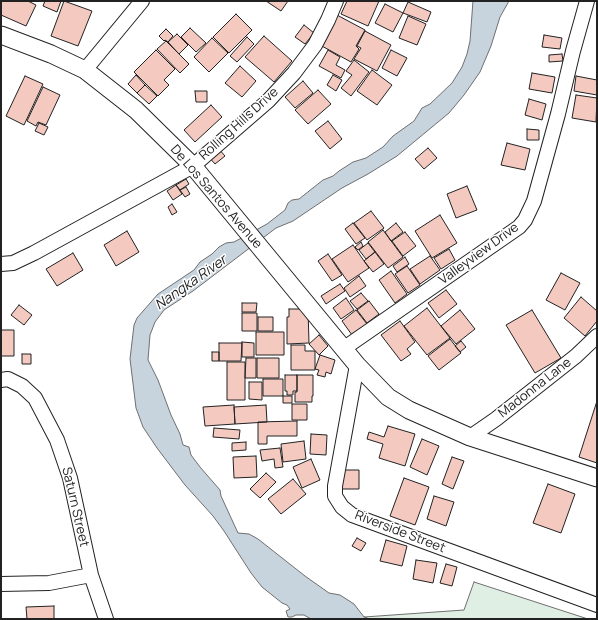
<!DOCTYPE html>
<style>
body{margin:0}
#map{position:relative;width:598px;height:620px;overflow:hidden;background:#fff;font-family:Manrope,sans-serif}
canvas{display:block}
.frame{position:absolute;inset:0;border:2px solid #222;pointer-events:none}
</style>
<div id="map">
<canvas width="598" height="620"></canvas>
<div class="frame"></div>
</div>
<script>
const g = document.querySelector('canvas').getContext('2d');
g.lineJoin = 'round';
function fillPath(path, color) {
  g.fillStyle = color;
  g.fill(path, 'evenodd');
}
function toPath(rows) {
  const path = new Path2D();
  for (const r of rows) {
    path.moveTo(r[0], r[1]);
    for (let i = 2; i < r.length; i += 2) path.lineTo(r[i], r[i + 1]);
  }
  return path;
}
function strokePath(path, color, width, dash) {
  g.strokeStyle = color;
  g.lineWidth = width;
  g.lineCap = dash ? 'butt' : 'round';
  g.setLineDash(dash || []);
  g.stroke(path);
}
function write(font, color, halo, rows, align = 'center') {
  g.font = font + ' Manrope,sans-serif';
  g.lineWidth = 3;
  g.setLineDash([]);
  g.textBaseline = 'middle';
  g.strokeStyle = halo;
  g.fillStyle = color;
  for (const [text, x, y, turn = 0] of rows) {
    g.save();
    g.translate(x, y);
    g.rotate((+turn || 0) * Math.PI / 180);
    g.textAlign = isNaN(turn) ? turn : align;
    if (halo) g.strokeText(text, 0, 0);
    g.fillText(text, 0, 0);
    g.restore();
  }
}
const green = toPath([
 [474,582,588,619,369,619,364,617,464,610,474,582]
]);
fillPath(green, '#e0efe3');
strokePath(green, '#6f6f6f', 1);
const water = toPath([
 [473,1,509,1,500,17,491,46,480,72,464,95,449,113,397,156,368,174,342,188,293,221,276,228,193,291,164,310,155,322,150,335,148,360,158,380,171,415,180,434,183,445,189,447,191,455,200,467,220,490,221,496,238,533,249,534,258,539,305,576,329,593,340,595,354,604,364,617,369,619,311,619,304,615,296,615,292,617,288,617,286,611,290,609,287,605,282,603,262,587,251,573,224,531,213,516,185,485,157,448,143,427,136,408,130,359,134,325,137,318,158,294,194,270,200,262,212,254,219,247,226,243,234,242,267,224,285,210,288,203,292,200,299,199,323,180,333,176,339,171,353,162,366,158,383,147,393,136,414,121,422,108,430,104,452,83,462,67,467,54,470,41,473,1]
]);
fillPath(water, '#c7d3dd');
strokePath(water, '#6f6f6f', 1);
const building = toPath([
 [1,1,28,1,36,5,26,26,1,15,1,1],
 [45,1,61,1,57,12,43,6,45,1],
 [64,1,92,11,78,46,51,36,64,1],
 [266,1,288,1,281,11,266,1],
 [347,1,379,1,368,26,341,14,347,1],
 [408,2,431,12,427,22,403,13,408,2],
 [385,4,403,13,393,32,375,23,385,4],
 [236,14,252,30,229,53,213,37,236,14],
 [337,15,365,30,356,46,359,49,351,62,320,45,337,15],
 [408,16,426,24,417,45,399,38,408,16],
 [304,25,314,33,305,44,295,37,304,25],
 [190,28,206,43,196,52,181,37,190,28],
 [166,29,173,36,168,42,165,40,164,41,159,36,166,29],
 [365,31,391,45,377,71,354,59,361,48,357,46,365,31],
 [177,34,188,45,179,54,168,42,177,34],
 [544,35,562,38,560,49,542,47,544,35],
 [264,36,292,61,274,82,245,57,264,36],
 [247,37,254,44,237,62,230,56,247,37],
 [212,38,228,53,209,72,194,57,212,38],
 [166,41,189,64,180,73,157,49,166,41],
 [156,50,175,69,164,80,169,85,158,96,134,72,156,50],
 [328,50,340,57,336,65,345,70,341,78,319,66,328,50],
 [391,50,407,58,397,76,382,68,391,50],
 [562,54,563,61,549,62,549,55,562,54],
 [354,60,369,72,351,96,341,88,352,75,346,71,354,60],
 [240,66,256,81,242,97,225,83,240,66],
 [372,70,392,85,377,105,357,91,372,70],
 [532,73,555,77,552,93,529,89,532,73],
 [136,75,145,85,137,93,128,84,136,75],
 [333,75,342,80,336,91,327,85,333,75],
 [25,76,43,84,24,125,6,116,25,76],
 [576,76,597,80,597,95,574,91,576,76],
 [303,81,313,93,295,108,285,97,303,81],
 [145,85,157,96,149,104,137,93,145,85],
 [43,87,60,95,46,125,38,122,36,126,27,121,43,87],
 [318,90,331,104,308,124,295,110,318,90],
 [195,91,207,91,207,102,196,102,195,91],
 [576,95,597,98,596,122,572,118,576,95],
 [529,99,546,104,542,120,525,115,529,99],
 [211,105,222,117,195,142,184,130,211,105],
 [328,121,342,139,330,149,315,131,328,121],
 [39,123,48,127,44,135,35,131,39,123],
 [527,129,539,130,539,140,527,140,527,129],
 [507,143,530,149,525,170,501,165,507,143],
 [218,148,225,156,215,164,208,156,218,148],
 [428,148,437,158,424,169,415,159,428,148],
 [186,179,189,184,180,190,176,185,186,179],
 [176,185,182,194,173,200,167,191,176,185],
 [467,186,477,210,456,218,447,194,467,186],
 [186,187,190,194,185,197,180,190,186,187],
 [172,204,177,212,172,215,168,207,172,204],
 [371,211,384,228,367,240,354,223,371,211],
 [440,215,457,243,432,258,415,231,440,215],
 [353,223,365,238,356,244,345,229,353,223],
 [396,223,403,232,391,241,385,232,396,223],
 [383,230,403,257,388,268,368,242,383,230],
 [127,231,139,252,116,266,104,245,127,231],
 [405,232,416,246,403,256,392,241,405,232],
 [361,242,363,246,358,250,355,247,361,242],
 [368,243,375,252,366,259,359,250,368,243],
 [353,245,369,268,348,282,332,259,353,245],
 [449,249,455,260,441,269,434,258,449,249],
 [375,252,384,264,373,272,364,261,375,252],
 [73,253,83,270,57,286,46,269,73,253],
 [328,254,342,275,332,281,318,261,328,254],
 [430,256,440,270,420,284,410,269,430,256],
 [405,257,409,264,397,272,393,266,405,257],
 [407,266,420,285,408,293,395,274,407,266],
 [391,271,407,294,395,303,379,280,391,271],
 [561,273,580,283,565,310,546,300,561,273],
 [359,276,366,286,350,297,344,288,359,276],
 [340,284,345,291,326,304,321,296,340,284],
 [446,290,457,304,439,318,428,303,446,290],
 [361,293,368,301,357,309,350,301,361,293],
 [581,297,597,311,597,321,585,336,564,318,581,297],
 [346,298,354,310,341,319,333,308,346,298],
 [369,301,379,314,367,323,357,310,369,301],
 [242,303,257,303,256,312,242,312,242,303],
 [19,305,32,315,24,325,11,315,19,305],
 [427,308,450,338,427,355,404,326,427,308],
 [289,309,308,309,309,343,287,344,287,317,289,317,289,309],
 [356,310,367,324,352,335,342,321,356,310],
 [460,310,475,329,456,344,441,326,460,310],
 [532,310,561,358,535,373,506,325,532,310],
 [242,313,257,313,257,331,242,331,242,313],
 [258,317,273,317,273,331,258,331,258,317],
 [400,321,415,342,407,349,411,354,401,361,381,335,400,321],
 [1,330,14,330,14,356,1,356,1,330],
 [256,332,284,332,284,355,256,355,256,332],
 [319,335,328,346,319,355,309,344,319,335],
 [450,339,461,353,439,370,428,356,450,339],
 [461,341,466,347,460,352,455,346,461,341],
 [242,342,254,343,254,357,242,357,242,342],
 [219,343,242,343,241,361,219,361,219,343],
 [291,345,305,345,305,351,315,351,315,370,291,370,291,345],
 [212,352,219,352,219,361,212,361,212,352],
 [22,354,31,354,31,364,22,364,22,354],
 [320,355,335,360,331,374,326,372,325,377,317,375,319,370,315,369,320,355],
 [246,358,256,358,256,378,245,378,246,358],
 [257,358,279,358,279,378,257,378,257,358],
 [227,362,245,362,245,400,227,400,227,362],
 [285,375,297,375,297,391,293,391,293,395,287,395,287,391,285,391,285,375],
 [297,375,313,375,313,396,312,396,312,402,295,402,295,392,297,392,297,375],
 [263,379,283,379,283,396,263,396,263,379],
 [249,382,262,382,262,400,249,399,249,382],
 [283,396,292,396,292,403,283,403,283,396],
 [597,401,597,463,579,457,597,401],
 [292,404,307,404,307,420,292,420,292,404],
 [234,405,235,424,205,426,203,407,234,405],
 [266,405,267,422,235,424,234,407,266,405],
 [297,421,297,436,267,436,267,444,258,444,258,422,297,421],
 [388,426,415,434,405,466,379,458,383,444,367,439,369,432,384,437,388,426],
 [214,428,240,430,239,439,213,437,214,428],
 [311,434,327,435,326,455,310,454,311,434],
 [422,439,439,446,427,475,410,467,422,439],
 [304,441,306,459,283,462,281,444,304,441],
 [246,442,246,450,232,451,232,443,246,442],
 [280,448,283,467,275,468,274,459,262,461,260,450,280,448],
 [256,456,257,477,234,478,233,457,256,456],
 [452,457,464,461,453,489,442,484,452,457],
 [311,459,320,480,302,488,293,467,311,459],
 [342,470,359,470,359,489,342,489,342,470],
 [266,473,276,482,260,498,250,489,266,473],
 [404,478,429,487,415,525,390,516,404,478],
 [293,479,306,494,281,514,268,499,293,479],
 [548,484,575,494,561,533,533,523,548,484],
 [434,496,454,502,446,526,427,519,434,496],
 [357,538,366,543,361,551,352,546,357,538],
 [386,540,407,546,402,566,380,561,386,540],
 [416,560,437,563,433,583,413,579,416,560],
 [446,564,457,567,452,586,440,583,446,564],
 [54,606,54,619,27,619,26,607,54,606]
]);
fillPath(building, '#f3c9c0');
strokePath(building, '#222', 1);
const minor = toPath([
 [85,70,142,1],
 [1,264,13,263,34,253,193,166,268,101,294,73,315,45,328,20,336,1],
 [343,349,519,227,525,220,534,201,558,114,573,51,587,1],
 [357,365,335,486,335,496,342,507,352,515,597,605],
 [1,380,8,379,22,386,35,398,57,440,70,478,91,575,106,619],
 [470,437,496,419,576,356,597,336],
 [1,584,49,583,91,575]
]);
const tertiary = toPath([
 [1,35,51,54,85,70,136,110,193,166,357,365,388,397,409,410,470,437,597,478]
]);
strokePath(minor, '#222', 16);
strokePath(tertiary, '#222', 19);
strokePath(minor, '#fff', 14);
strokePath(tertiary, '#fff', 17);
write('13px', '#222', '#fff', [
 ["Rolling Hills Drive",239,124,-42],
 ["De Los Santos Avenue",216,197,49],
 ["Valleyview Drive",479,254,-36],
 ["Madonna Lane",535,388,-38],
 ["Saturn Street",75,507,77],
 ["Riverside Street",400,532,21]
]);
write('italic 14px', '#222', '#fff', [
 ["Nangka River",191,283,-35]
]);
</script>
